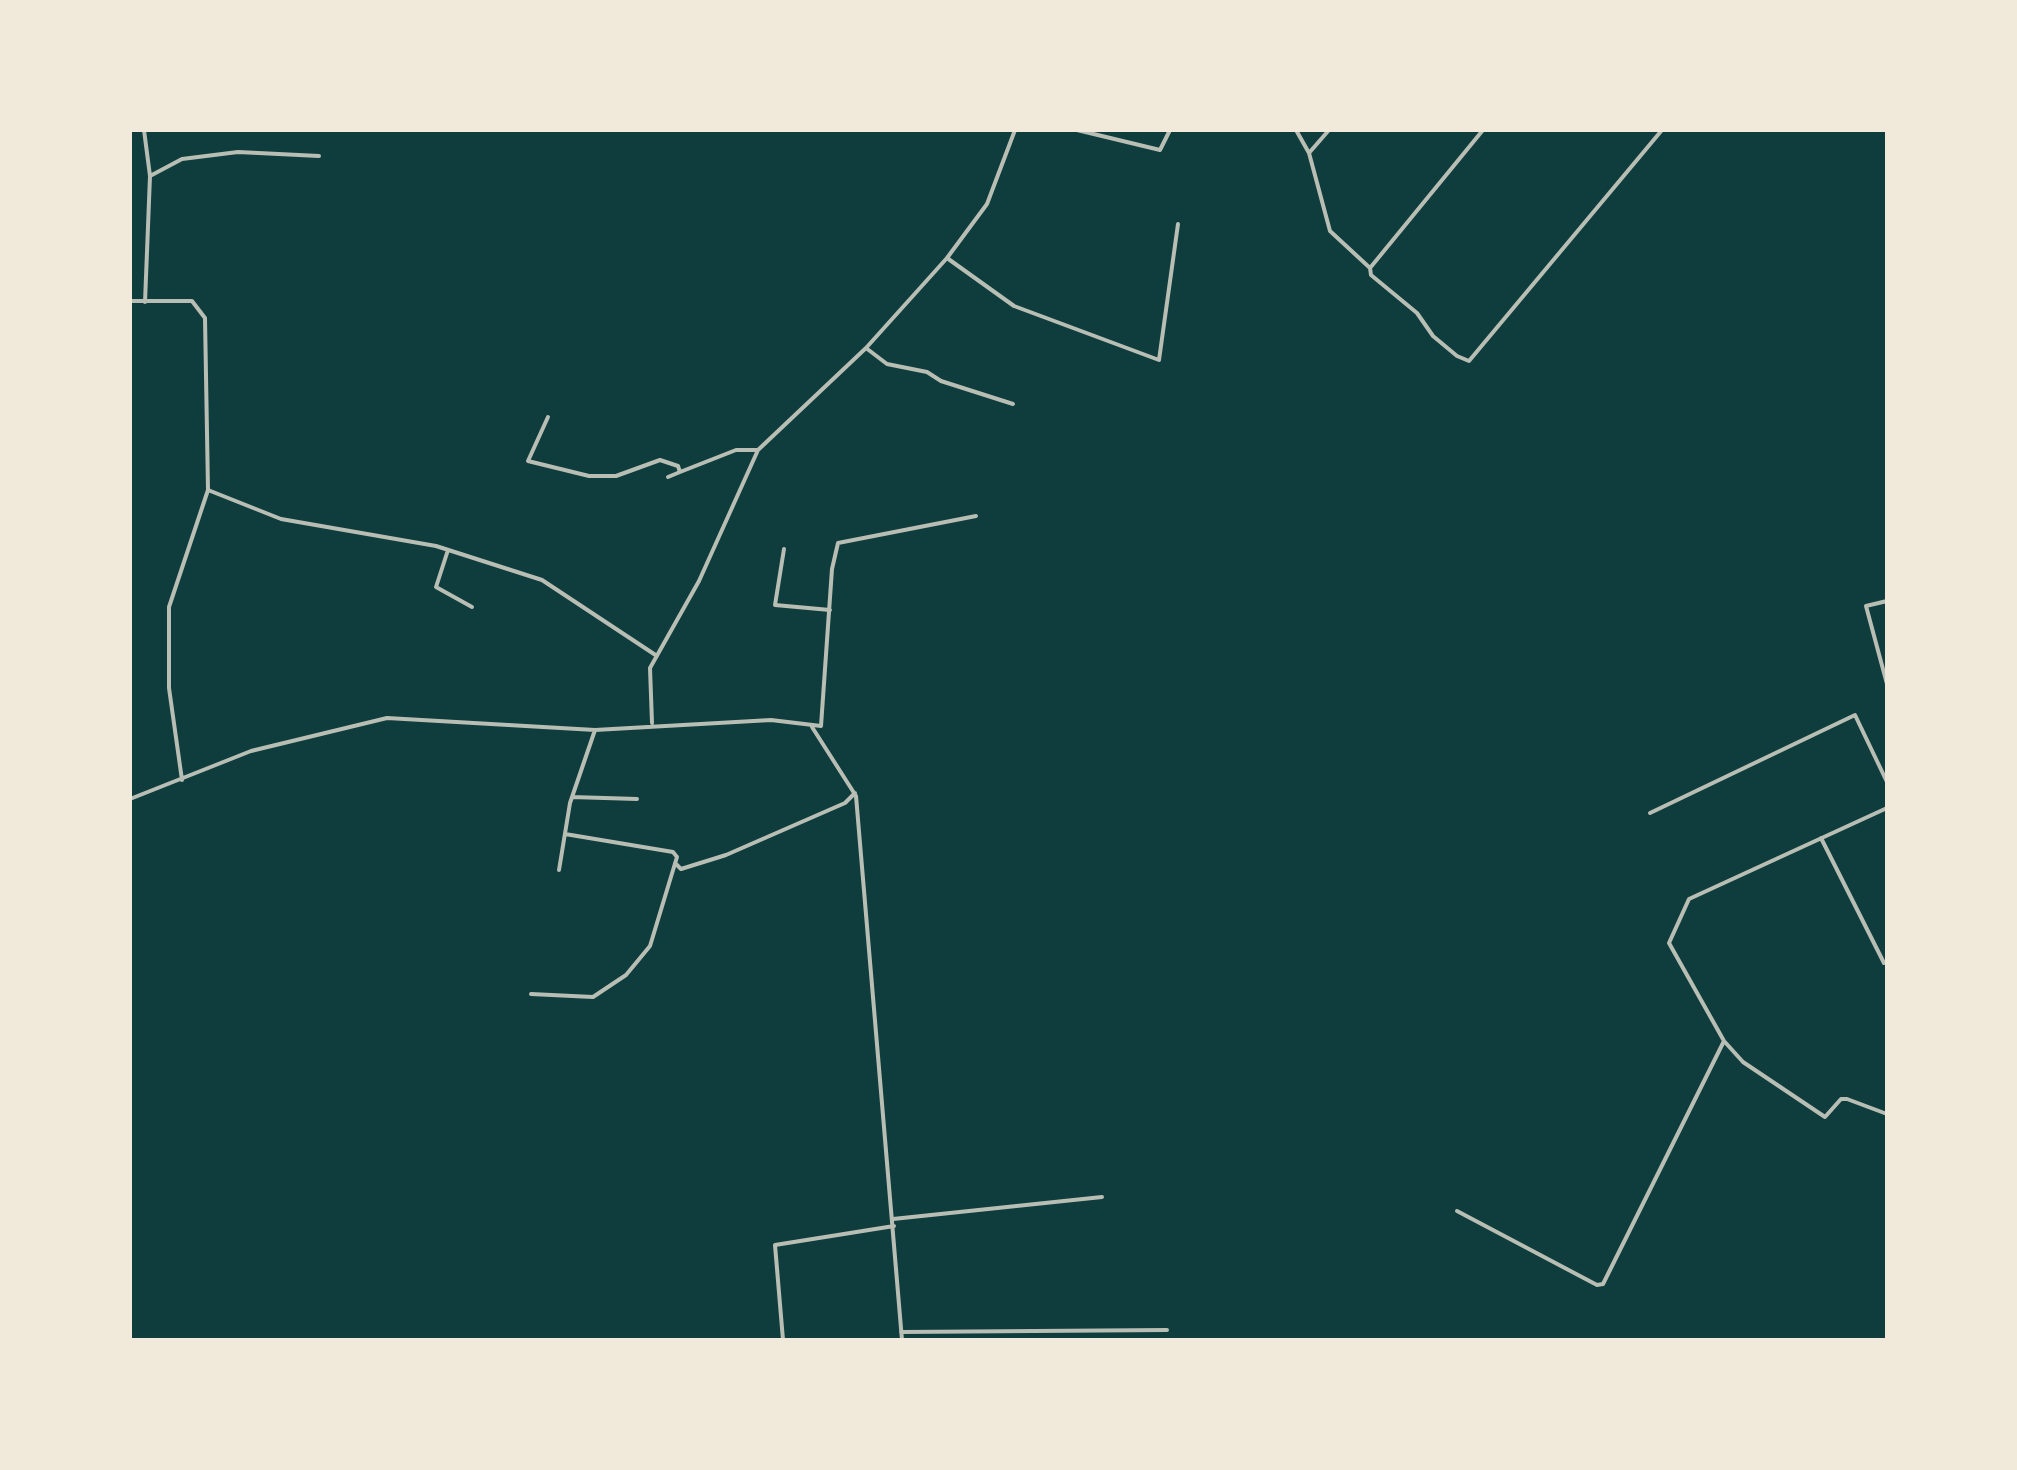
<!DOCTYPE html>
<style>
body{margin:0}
#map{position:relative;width:2017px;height:1470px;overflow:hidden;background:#0f3d3e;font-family:"Open Sans",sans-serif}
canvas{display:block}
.frame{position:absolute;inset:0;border:132px solid #f1e9da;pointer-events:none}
</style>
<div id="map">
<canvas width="2017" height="1470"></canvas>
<div class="frame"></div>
</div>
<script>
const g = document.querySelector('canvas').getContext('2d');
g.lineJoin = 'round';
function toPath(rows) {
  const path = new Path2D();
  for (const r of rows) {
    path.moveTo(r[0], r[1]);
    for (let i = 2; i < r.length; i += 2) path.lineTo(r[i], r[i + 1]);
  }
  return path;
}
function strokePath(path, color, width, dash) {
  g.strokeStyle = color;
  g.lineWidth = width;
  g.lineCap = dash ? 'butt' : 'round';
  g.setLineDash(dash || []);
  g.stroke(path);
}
strokePath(toPath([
 [144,130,150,176,145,302],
 [1077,130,1160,150,1170,130],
 [1296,130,1309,153,1329,130],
 [1309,153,1330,231,1370,268,1483,130],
 [150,176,182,159,238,152,319,156],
 [947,258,1014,306,1159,360,1178,224],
 [1370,268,1371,275,1417,313,1433,336,1457,356,1469,361,1662,130],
 [130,301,192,301,205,318,208,490,169,607,169,688,182,780],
 [866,348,887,364,927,372,941,381,1013,404],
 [548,417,528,461,589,476,616,476,660,460,678,466,680,472,736,450,758,450],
 [668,477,680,472],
 [208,490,281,519,436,546,542,580,657,656],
 [784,549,775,605,830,610],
 [448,550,436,587,472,607],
 [1887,601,1866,606,1887,684],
 [652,723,650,668,699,581,758,450,866,348,947,258,987,204,1015,130],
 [812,727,856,796,902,1340],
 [572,797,637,799],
 [130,799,251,751,387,718,595,730,771,720,821,726,832,569,838,543,976,516],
 [1887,808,1689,899,1669,943,1724,1041,1743,1062,1825,1117,1841,1099,1847,1099,1887,1114],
 [1650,813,1855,715,1887,782],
 [1821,838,1884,963],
 [675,863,681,869,726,855,845,803,855,793],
 [559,870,570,803,595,730],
 [531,994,593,997,626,975,650,946,677,857,673,852,565,834],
 [1457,1211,1597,1285,1603,1284,1724,1041],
 [893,1219,1102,1197],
 [901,1332,1167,1330],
 [783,1340,775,1245,894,1226]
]), '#b8beb3', 4);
</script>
